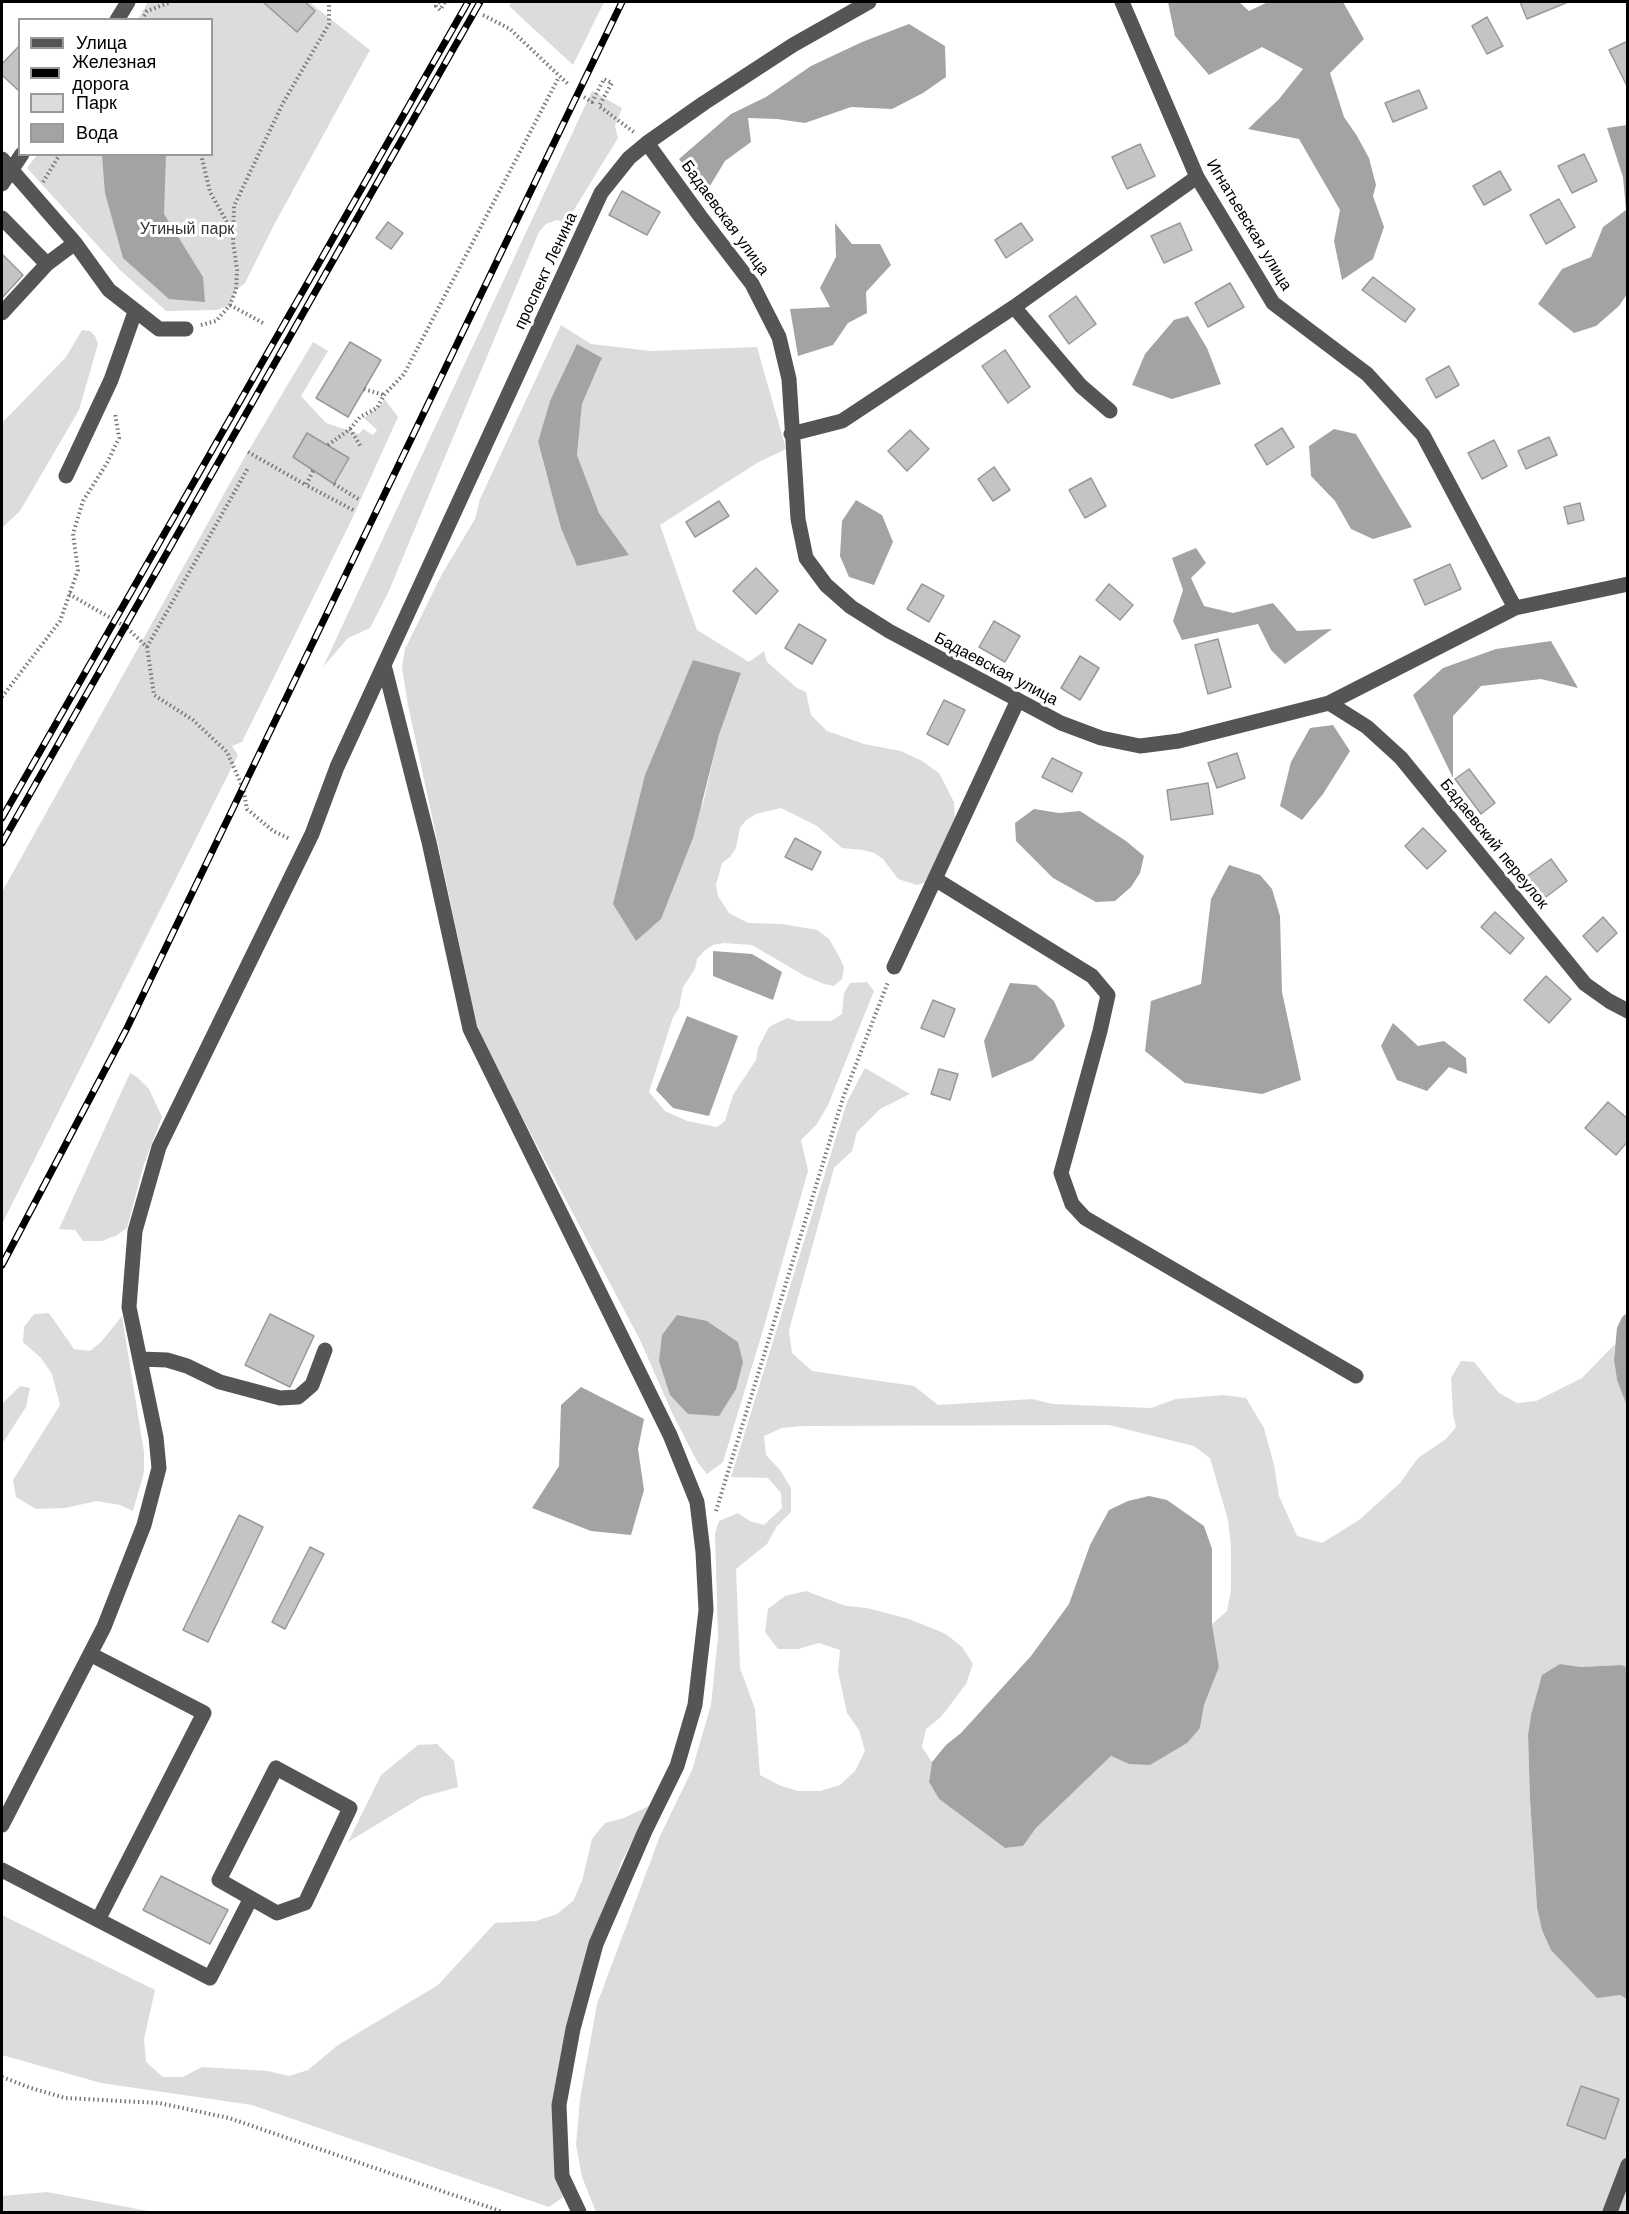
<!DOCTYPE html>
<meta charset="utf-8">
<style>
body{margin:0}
#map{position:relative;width:1629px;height:2214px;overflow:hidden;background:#fff;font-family:"Work Sans",sans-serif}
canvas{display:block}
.frame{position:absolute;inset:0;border:3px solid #000;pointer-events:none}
.legend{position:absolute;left:18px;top:18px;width:195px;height:138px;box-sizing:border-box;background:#fff;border:2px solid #999;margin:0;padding:8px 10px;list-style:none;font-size:18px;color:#000}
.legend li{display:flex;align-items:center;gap:12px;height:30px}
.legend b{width:30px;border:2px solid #999}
</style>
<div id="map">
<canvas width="1629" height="2214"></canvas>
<div class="frame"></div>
<ul class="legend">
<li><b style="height:8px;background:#555"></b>Улица</li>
<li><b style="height:8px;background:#000"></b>Железная дорога</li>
<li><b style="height:16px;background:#dcdcdc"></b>Парк</li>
<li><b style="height:16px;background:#a3a3a3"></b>Вода</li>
</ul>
</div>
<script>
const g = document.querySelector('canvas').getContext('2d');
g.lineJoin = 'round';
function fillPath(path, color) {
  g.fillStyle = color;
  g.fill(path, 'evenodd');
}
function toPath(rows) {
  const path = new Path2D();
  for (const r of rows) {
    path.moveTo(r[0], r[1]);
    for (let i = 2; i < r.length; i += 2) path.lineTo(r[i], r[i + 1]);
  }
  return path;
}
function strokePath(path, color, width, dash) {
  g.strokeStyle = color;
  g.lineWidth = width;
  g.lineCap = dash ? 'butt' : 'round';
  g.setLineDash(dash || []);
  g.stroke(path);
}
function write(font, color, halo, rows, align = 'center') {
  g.font = font + ' "Work Sans",sans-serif';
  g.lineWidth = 6;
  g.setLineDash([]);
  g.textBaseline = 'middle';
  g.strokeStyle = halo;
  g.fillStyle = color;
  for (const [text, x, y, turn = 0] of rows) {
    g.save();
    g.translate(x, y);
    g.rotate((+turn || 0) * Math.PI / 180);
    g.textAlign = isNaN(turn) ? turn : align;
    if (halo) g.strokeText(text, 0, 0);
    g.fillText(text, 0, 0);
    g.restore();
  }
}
fillPath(toPath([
 [148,2,309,2,370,50,275,223,245,283,236,290,230,305,217,310,166,311,120,270,27,168,37,155,212,154,212,20,138,19],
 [512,2,604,2,573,65,509,6],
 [592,91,622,108,615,126,618,138,566,223,557,220,546,224,539,232,388,593,370,628,348,638,323,667],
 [561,325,591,344,651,351,757,347,786,449,757,463,660,525,697,630,749,662,764,651,767,662,797,688,806,692,811,715,827,731,864,744,901,751,922,761,939,773,954,802,955,823,927,882,917,885,898,879,883,859,874,853,863,850,842,848,817,826,781,808,756,814,746,820,740,828,736,848,730,857,722,863,716,885,718,896,729,913,748,923,783,924,817,930,829,939,840,958,844,968,842,979,834,986,824,984,805,976,752,945,724,943,713,945,704,951,697,959,695,969,683,987,679,1008,673,1017,649,1092,665,1111,687,1121,717,1127,725,1121,733,1095,756,1060,758,1048,769,1027,787,1018,797,1021,831,1021,842,1014,844,993,850,983,867,982,874,991,828,1105,817,1124,801,1140,808,1171,763,1330,723,1462,707,1474,698,1463,674,1417,640,1340,485,1047,476,1021,408,705,402,667,405,649,442,574,475,519,480,499],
 [602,359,582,404,577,455,599,513,628,554,548,481,538,443,550,401],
 [693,660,741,674,719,735,702,807],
 [707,1321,738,1342,743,1362],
 [82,330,90,331,95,336,98,344,79,410,20,511,2,528,2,423,66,357],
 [313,342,328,351,301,396,326,423,359,434,363,429,373,435,377,430,364,418,383,403,383,397,398,417,351,521,242,742,232,746,238,755,2,1224,2,892,243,460],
 [865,1068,910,1094,880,1109,857,1132,852,1151,834,1168,789,1330,792,1353,812,1371,914,1386,938,1405,1032,1399,1053,1404,1151,1408,1176,1399,1223,1395,1246,1398,1264,1428,1274,1465,1279,1496,1297,1536,1322,1543,1359,1520,1400,1483,1418,1458,1446,1439,1456,1427,1453,1414,1451,1378,1461,1361,1474,1362,1499,1393,1517,1403,1536,1401,1582,1378,1615,1344,1614,1360,1617,1380,1628,1406,1627,1667,1621,1665,1581,1667,1560,1664,1531,1715,1528,1735,1530,1800,1537,1908,1542,1930,1620,1995,1627,1999,1627,2212,596,2212,582,2177,576,2145,580,2099,597,2004,660,1836,692,1770,711,1705,718,1637,715,1533,719,1521,738,1513,750,1521,764,1525,782,1508,781,1493,768,1478,731,1477,847,1102],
 [1109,1425,1194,1446,1210,1458,1228,1520,1231,1546,1231,1590,1227,1611,1212,1624,1219,1667,1204,1705,1200,1728,1129,1764,1111,1756,1036,1828,1023,1846,1005,1848,939,1799,929,1782,932,1762,922,1747,926,1729,941,1717,966,1684,973,1664,962,1647,946,1634,909,1619,867,1608,846,1606,806,1591,785,1596,768,1609,765,1632,778,1649,798,1649,819,1643,840,1650,838,1671,847,1713,859,1730,865,1751,855,1771,840,1785,820,1791,798,1791,779,1785,760,1775,755,1709,740,1668,736,1569,767,1544,777,1526,791,1512,791,1488,780,1470,766,1455,764,1436,782,1428,803,1426],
 [130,1073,137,1077,149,1089,162,1117,144,1164,127,1228,117,1235,102,1241,83,1241,75,1230,59,1229],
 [49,1313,74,1349,90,1351,101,1342,122,1316,144,1452,144,1472,133,1511,120,1505,97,1501,65,1508,36,1509,16,1497,13,1480,60,1405,52,1374,41,1358,23,1342,24,1327,34,1314],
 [20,1386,30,1388,26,1407,2,1444,2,1404],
 [437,1744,454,1761,458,1787,422,1797,348,1842,381,1775,418,1745],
 [651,1805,621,1863,562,2053,567,2189,562,2198,549,2207,252,2105,101,2083,2,2055,2,1915,155,1990,144,2039,146,2062,163,2077,183,2077,202,2067,268,2071,289,2076,308,2070,338,2045,438,1985,495,1923,536,1921,557,1914,573,1901,582,1881,592,1839,605,1823,624,1818],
 [47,2192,148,2211,150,2212,2,2212,2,2196]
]), '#dcdcdc');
fillPath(toPath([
 [1168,2,1239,2,1249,11,1268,2,1343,2,1364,39,1330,73,1344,117,1357,136,1369,158,1376,185,1373,196,1384,227,1373,259,1342,280,1334,241,1340,210,1299,139,1248,129,1279,99,1303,69,1262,47,1209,75,1175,36],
 [909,24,945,46,946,77,923,93,892,109,851,107,805,123,777,119,748,118,751,142,725,161,705,194,679,159,731,114,766,97,811,66,862,42],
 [1627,125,1627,294,1619,306,1596,326,1574,333,1538,304,1562,269,1591,257,1603,227,1626,210,1623,177,1607,128],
 [102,155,166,155,164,214,203,277,205,302,169,299,123,258,105,193],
 [835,223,852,244,880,244,891,265,866,292,867,313,848,323,833,345,798,356,790,309,830,307,820,288,836,257],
 [1188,316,1207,348,1221,384,1172,399,1132,385,1145,354,1174,320],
 [577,344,602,358,582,404,577,455,599,513,629,555,577,566,561,528,538,442,550,401],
 [1334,429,1356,434,1412,527,1373,539,1351,529,1335,501,1311,476,1309,446],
 [856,500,882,515,893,542,874,585,849,577,840,556,842,521],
 [1196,548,1206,563,1191,578,1204,606,1233,613,1273,603,1297,631,1332,629,1285,664,1271,650,1258,624,1182,640,1173,621,1183,590,1172,558],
 [1551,641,1578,688,1541,679,1481,686,1453,716,1453,778,1413,695,1443,668,1496,649],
 [693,660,741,673,719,735,693,838,661,919,636,941,613,904,645,775],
 [1333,725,1350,751,1323,794,1302,820,1280,806,1291,762,1310,728],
 [1034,809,1059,813,1080,811,1126,841,1144,856,1140,873,1131,887,1115,901,1096,902,1053,878,1016,841,1015,823],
 [1229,865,1260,875,1272,889,1280,916,1282,992,1301,1080,1262,1094,1185,1083,1145,1051,1151,1001,1201,984,1211,899],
 [713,951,752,954,782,972,773,1000,713,976],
 [1010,983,1036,985,1054,1001,1065,1026,1033,1060,992,1078,984,1041],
 [687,1016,738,1036,709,1116,673,1108,656,1090],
 [1393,1023,1418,1046,1444,1041,1466,1058,1467,1074,1449,1067,1427,1091,1397,1080,1381,1046],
 [1627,1313,1627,1406,1617,1380,1614,1360,1617,1328,1622,1317],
 [677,1315,707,1321,738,1342,743,1362,736,1389,719,1416,688,1414,670,1395,659,1361,662,1335],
 [581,1387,644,1419,638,1449,644,1490,631,1535,591,1531,532,1508,559,1466,561,1405],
 [1149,1496,1167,1500,1204,1526,1212,1549,1212,1624,1219,1667,1204,1705,1200,1728,1187,1743,1150,1765,1129,1764,1111,1756,1036,1828,1023,1846,1005,1848,939,1799,929,1782,932,1762,946,1745,961,1733,1031,1656,1069,1604,1090,1545,1109,1510,1128,1501],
 [1560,1664,1581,1667,1621,1665,1627,1667,1627,1999,1620,1995,1597,1998,1551,1950,1542,1930,1537,1908,1530,1800,1528,1735,1531,1715,1542,1675]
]), '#a3a3a3');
const building = toPath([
 [263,2,305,2,315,11,297,32,263,2],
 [1520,2,1568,2,1527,19,1520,2],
 [1487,17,1503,46,1487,54,1472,26,1487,17],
 [1628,41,1628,88,1609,50,1628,41],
 [20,45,20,92,2,75,2,64,20,45],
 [1419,90,1427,108,1393,122,1385,103,1419,90],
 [1140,144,1155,176,1127,189,1112,157,1140,144],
 [1584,154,1597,181,1572,193,1558,166,1584,154],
 [1500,171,1511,190,1484,205,1473,186,1500,171],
 [622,191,660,212,647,235,609,215,622,191],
 [1559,199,1575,227,1546,244,1530,215,1559,199],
 [388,222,403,233,391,249,376,238,388,222],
 [1021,223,1033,240,1006,258,995,240,1021,223],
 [1180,223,1192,250,1164,263,1151,236,1180,223],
 [2,254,23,275,2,298,2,254],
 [1373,277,1415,309,1405,322,1362,290,1373,277],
 [1230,283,1244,307,1208,327,1195,303,1230,283],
 [1076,296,1096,324,1069,344,1049,316,1076,296],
 [350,342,381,360,348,417,316,398,350,342],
 [1005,350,1030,387,1008,403,982,366,1005,350],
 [1449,366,1459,385,1436,398,1426,379,1449,366],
 [1282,428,1294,447,1267,465,1255,445,1282,428],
 [910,430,929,449,907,471,888,451,910,430],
 [307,433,349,458,334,484,293,457,307,433],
 [1549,437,1557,455,1526,469,1518,451,1549,437],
 [1494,440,1507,466,1482,479,1468,453,1494,440],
 [994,467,1010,490,993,501,978,479,994,467],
 [1091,478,1106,506,1085,518,1069,490,1091,478],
 [719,501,729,516,695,537,686,522,719,501],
 [1580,503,1584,520,1568,524,1564,507,1580,503],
 [1450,564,1461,589,1425,605,1414,580,1450,564],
 [756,568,778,591,756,614,733,591,756,568],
 [922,584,944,596,929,622,907,609,922,584],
 [1109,584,1133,605,1120,620,1096,600,1109,584],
 [994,621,1020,636,1005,662,979,647,994,621],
 [799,624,826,640,812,664,785,648,799,624],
 [1218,639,1231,687,1208,694,1195,645,1218,639],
 [1080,656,1099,668,1080,700,1061,688,1080,656],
 [944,700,965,710,948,745,927,734,944,700],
 [1237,753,1245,778,1217,788,1208,763,1237,753],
 [1052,758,1082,773,1072,792,1042,777,1052,758],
 [1469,769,1495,803,1481,814,1455,779,1469,769],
 [1208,783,1213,814,1171,820,1167,790,1208,783],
 [1423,828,1446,851,1427,869,1405,846,1423,828],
 [795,838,821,852,812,870,785,857,795,838],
 [1551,859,1567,881,1542,900,1526,877,1551,859],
 [1495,912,1524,938,1510,954,1481,927,1495,912],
 [1603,917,1617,933,1597,952,1583,936,1603,917],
 [1546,976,1571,999,1549,1023,1524,1000,1546,976],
 [933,1000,955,1009,944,1037,921,1028,933,1000],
 [939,1069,958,1074,950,1100,931,1094,939,1069],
 [1608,1102,1628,1119,1628,1141,1616,1155,1585,1128,1608,1102],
 [270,1314,314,1336,290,1387,245,1365,270,1314],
 [239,1515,263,1527,208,1642,183,1630,239,1515],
 [310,1547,324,1554,285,1629,272,1622,310,1547],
 [161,1876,228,1910,210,1944,143,1910,161,1876],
 [1581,2086,1619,2099,1605,2139,1567,2125,1581,2086]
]);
fillPath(building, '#c4c4c4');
strokePath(building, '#999', 1.5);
strokePath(toPath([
 [439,2,436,6,440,10,445,2],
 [483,15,510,29,568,84],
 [142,20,147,11,171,2],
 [584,97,592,102,604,79,612,83,599,106,635,133],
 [201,154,210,192,233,233],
 [43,182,60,154],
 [230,305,263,323],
 [201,325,216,321,230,305,236,290,237,270,233,242,234,206,283,103,329,24,329,2],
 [364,389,384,395],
 [350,429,360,417,377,408,384,395,404,374,559,77],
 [328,445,350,429,361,447],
 [248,452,306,485],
 [313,471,306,485,355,511],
 [334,484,360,500],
 [69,594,126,627,147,647,154,695,193,720,227,752,243,788,247,809,273,831,290,839],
 [147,647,248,468],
 [2,697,60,621,78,570,73,534,83,501,107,463,119,438,115,413],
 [716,1511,843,1098,888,982],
 [2,2077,31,2088,65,2098,159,2103,229,2118,503,2212]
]), '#777', 4, [1.5, 3]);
strokePath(toPath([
 [1122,2,1197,177,1273,303,1367,374,1423,435,1515,608],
 [117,20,128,2],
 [647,143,700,216,752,284,779,337,789,379,798,519,806,558,826,585,851,607,889,631,1061,723,1101,738,1140,746,1179,741,1329,703,1515,608,1628,584],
 [2,159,75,243,109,290,159,329,186,329],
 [2,184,22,154],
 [2,218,47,264,75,243],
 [1014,307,1081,386,1110,411],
 [2,313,47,264],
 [791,434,842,421,1014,307,1197,177],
 [66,476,111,380,135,312],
 [384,665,429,842,470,1029,670,1435,697,1502,703,1552,706,1610,695,1705,677,1766,645,1831,596,1944,573,2029,559,2105,562,2176,579,2212],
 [1329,703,1367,727,1401,758,1585,984,1609,1001,1628,1011],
 [935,879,1092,976,1108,995,1100,1031,1061,1173,1072,1204,1085,1218,1356,1376],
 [894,967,1017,702],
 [140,1359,167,1360,187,1366,220,1382,280,1398,298,1397,312,1385,325,1350],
 [90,1654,204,1713,98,1920],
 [276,1768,350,1808,305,1903,277,1913,219,1880,276,1768],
 [2,1825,104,1627,144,1525,159,1468,156,1437,129,1307,135,1231,159,1147,312,834,337,767,601,193,629,158,647,143,704,103,793,45,869,2],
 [2,1870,210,1978,250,1900],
 [1610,2212,1628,2165]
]), '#555', 15);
const rail = toPath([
 [2,818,468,2],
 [2,843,480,2],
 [2,1265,126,1030,622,2]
]);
strokePath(rail, '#000', 7);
strokePath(rail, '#fff', 4.5, [14]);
write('16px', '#000', '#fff', [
 ["Бадаевская улица",725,218,54],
 ["Игнатьевская улица",1249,225,59],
 ["проспект Ленина",546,271,-65],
 ["Бадаевская улица",996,669,28],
 ["Бадаевский переулок",1494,844,51]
]);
write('16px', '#333', '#fff', [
 ["Утиный парк",187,229]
]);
</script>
